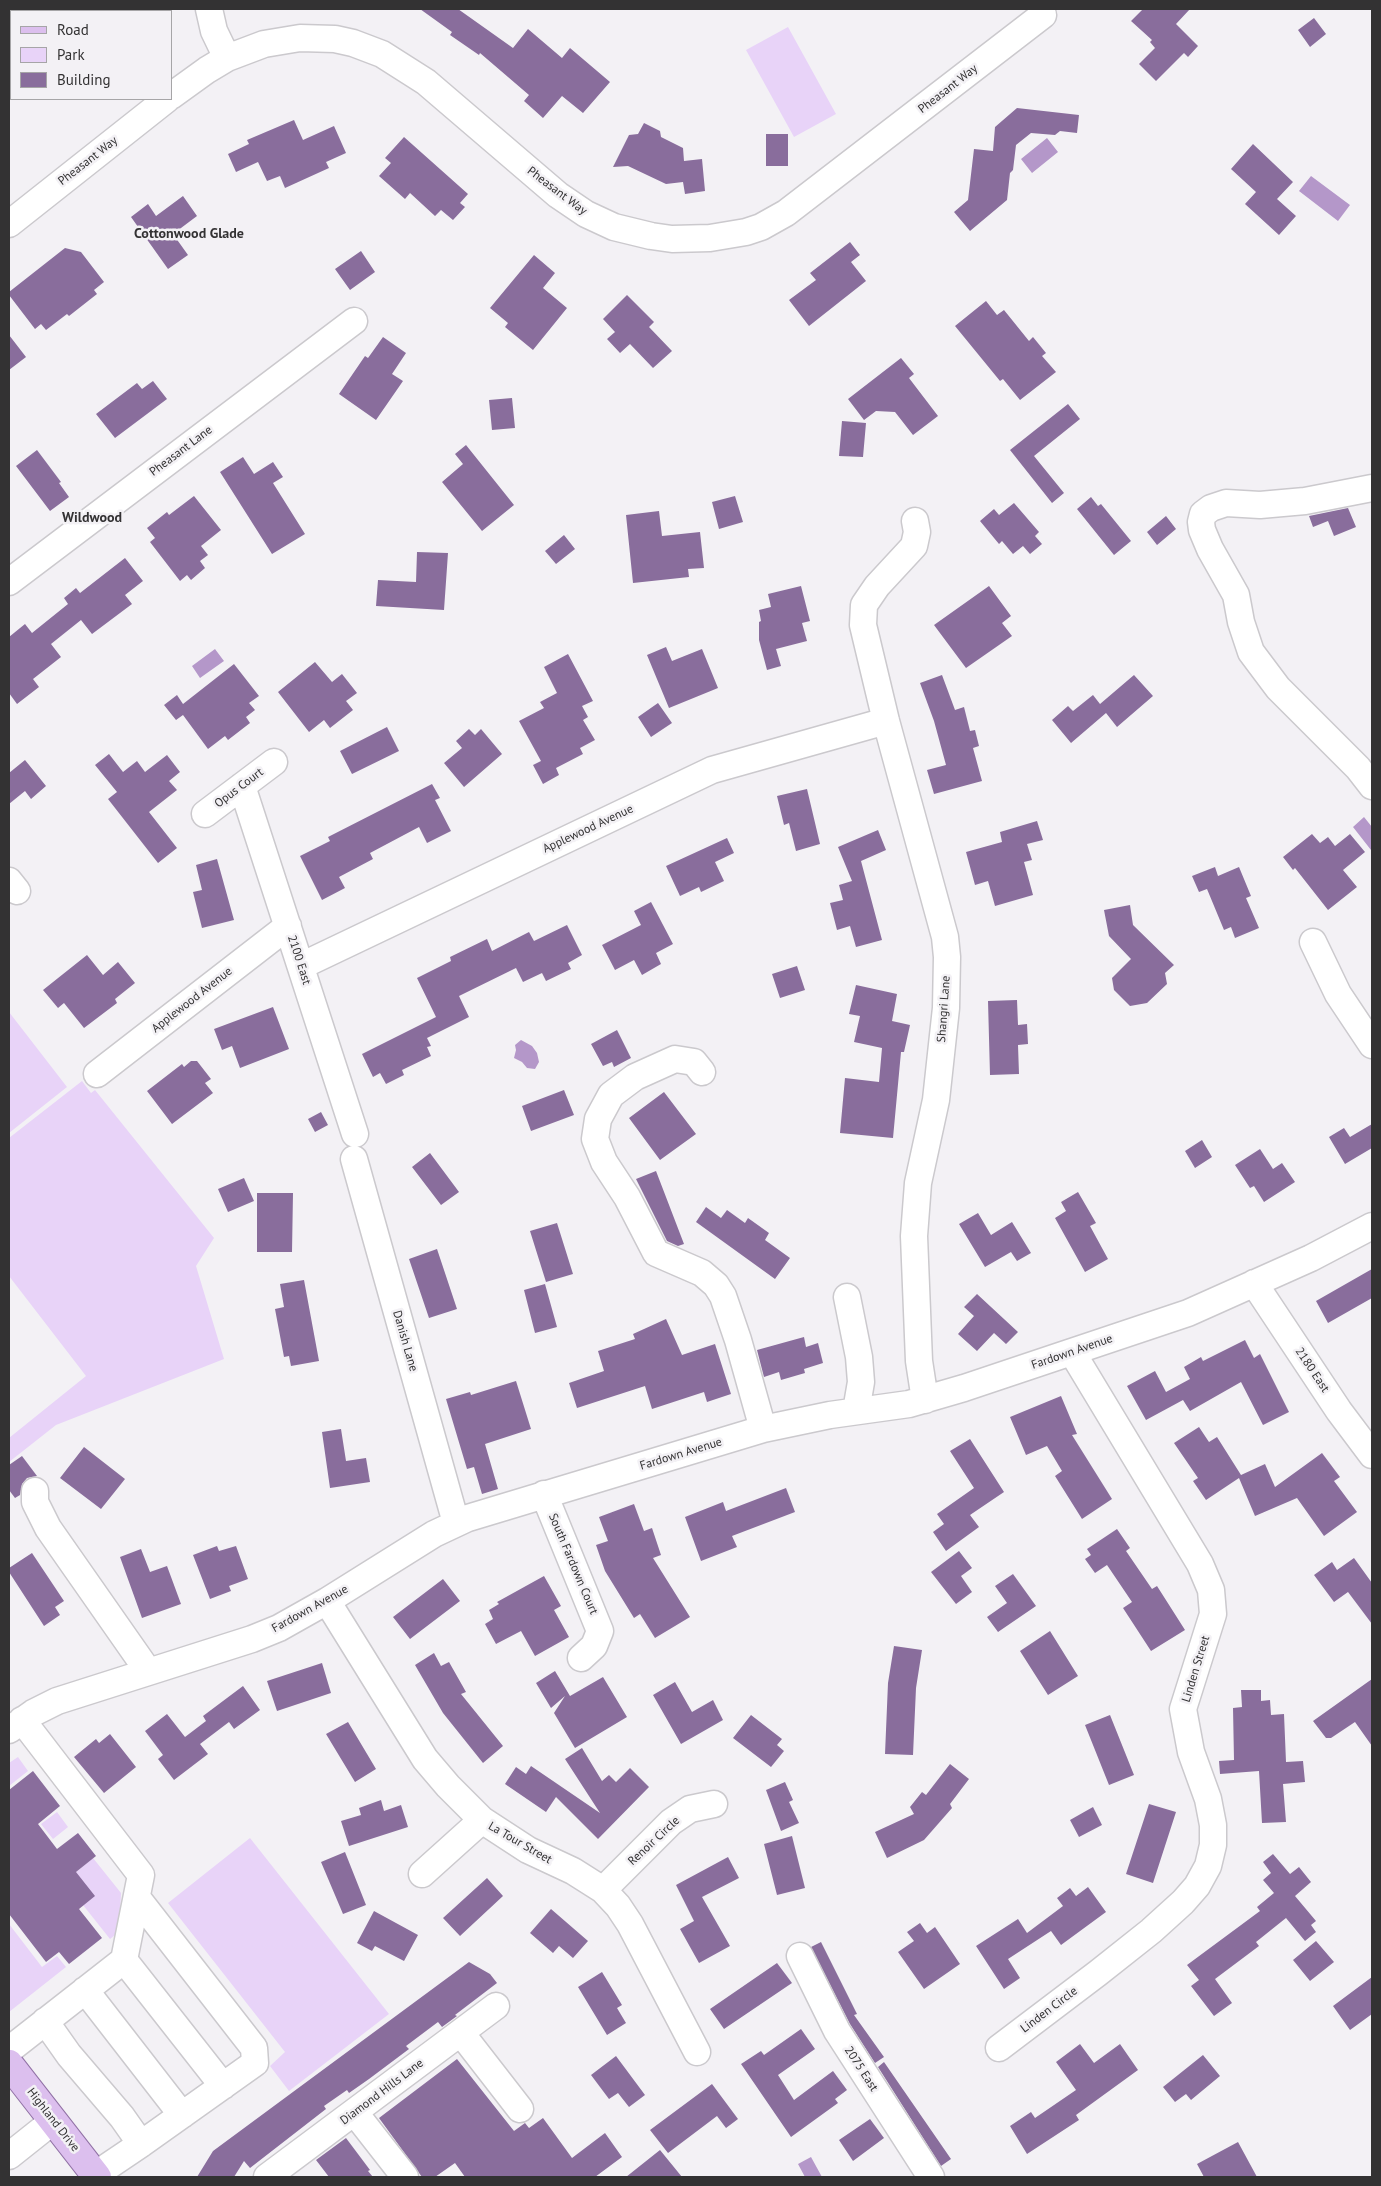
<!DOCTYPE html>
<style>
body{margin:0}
#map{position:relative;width:1381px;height:2186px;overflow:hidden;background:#f3f1f5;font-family:"PT Sans",sans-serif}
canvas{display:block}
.frame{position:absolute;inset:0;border:10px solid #333233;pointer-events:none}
.legend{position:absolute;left:10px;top:10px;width:162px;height:90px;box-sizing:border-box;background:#f3f1f5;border:1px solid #a6a5a7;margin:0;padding:6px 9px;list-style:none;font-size:15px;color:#333233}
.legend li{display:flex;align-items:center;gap:10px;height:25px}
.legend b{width:25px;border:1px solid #a6a5a7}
</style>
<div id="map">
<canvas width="1381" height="2186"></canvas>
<div class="frame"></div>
<ul class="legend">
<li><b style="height:6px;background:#dcbfee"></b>Road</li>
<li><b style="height:14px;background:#e8d3f8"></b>Park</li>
<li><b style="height:14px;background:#896d9c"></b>Building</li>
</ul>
</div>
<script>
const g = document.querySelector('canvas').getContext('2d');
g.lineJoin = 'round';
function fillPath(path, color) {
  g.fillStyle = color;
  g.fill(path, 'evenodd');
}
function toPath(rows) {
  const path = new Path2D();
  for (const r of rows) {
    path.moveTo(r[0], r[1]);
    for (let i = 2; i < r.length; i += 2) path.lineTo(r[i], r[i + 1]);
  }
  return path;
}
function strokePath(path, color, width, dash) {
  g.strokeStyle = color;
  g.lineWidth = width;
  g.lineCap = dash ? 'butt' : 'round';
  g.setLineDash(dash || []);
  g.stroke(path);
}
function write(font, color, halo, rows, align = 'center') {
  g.font = font + ' "PT Sans",sans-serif';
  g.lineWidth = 5;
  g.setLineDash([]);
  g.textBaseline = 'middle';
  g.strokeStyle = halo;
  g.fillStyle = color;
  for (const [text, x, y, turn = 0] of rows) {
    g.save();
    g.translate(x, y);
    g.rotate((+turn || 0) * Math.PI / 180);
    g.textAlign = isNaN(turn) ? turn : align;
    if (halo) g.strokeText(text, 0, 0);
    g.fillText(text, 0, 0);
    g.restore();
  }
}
fillPath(toPath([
 [788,27,836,114,794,137,746,50],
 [9,1012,67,1087,9,1133],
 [82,1081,91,1093,95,1090,214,1238,196,1266,224,1359,56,1425,9,1462,9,1438,86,1376,9,1276,9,1138],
 [18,1757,28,1771,9,1786,9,1763],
 [57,1812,68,1827,53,1839,41,1824],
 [250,1838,389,2014,289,2091,270,2066,285,2052,168,1903],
 [93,1858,121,1893,119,1932,110,1939,83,1905,76,1872],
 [9,1924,42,1967,57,1956,66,1967,9,2012]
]), '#e8d3f8');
fillPath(toPath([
 [1047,138,1058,152,1032,173,1021,159],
 [1311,176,1350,205,1338,221,1299,191],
 [215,649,224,661,200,678,192,666],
 [1364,817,1372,827,1371,850,1353,827],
 [521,1040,532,1046,537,1053,539,1062,535,1069,527,1068,522,1062,514,1058,516,1050,515,1045],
 [811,2157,822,2177,805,2177,798,2164]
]), '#b497c9');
fillPath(toPath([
 [420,9,458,9,513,48,528,29,562,58,570,48,610,82,583,113,562,96,543,118,524,101,529,95,480,53,479,55,450,35,452,32],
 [1143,9,1190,9,1176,24,1198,46,1188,57,1184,53,1156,81,1139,64,1155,48,1150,42,1152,40,1131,21],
 [1314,18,1326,34,1310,47,1298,30],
 [1017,108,1079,115,1077,133,1060,131,1055,135,1031,133,1016,145,1013,170,1010,173,1007,200,970,231,954,212,968,200,974,149,993,151,995,127],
 [294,120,303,140,334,126,346,153,326,162,329,168,285,188,280,176,267,181,258,162,236,172,228,154,249,144,247,140],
 [644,123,660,131,661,137,683,148,684,161,702,159,705,191,685,194,683,182,666,184,628,166,613,167,629,135,638,134],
 [766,134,788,134,788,166,766,166],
 [404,137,468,194,460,203,465,207,453,220,441,210,435,216,410,193,405,199,379,176,391,163,385,158],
 [1253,144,1293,182,1277,199,1296,216,1279,235,1245,204,1256,192,1231,169],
 [183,196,197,216,173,234,188,255,168,269,131,217,148,204,156,216],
 [850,242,860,255,851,262,866,281,809,326,789,300,816,280,810,273],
 [65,248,81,252,104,282,94,290,97,294,69,316,67,314,46,330,41,324,35,329,9,295,9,292],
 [361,251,375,272,350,290,335,269],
 [534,255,555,273,543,288,567,308,533,350,505,327,508,323,490,308],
 [627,295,654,322,649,327,672,351,653,368,630,344,620,353,607,339,615,332,603,319],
 [986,301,997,315,1004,310,1029,341,1033,337,1046,353,1042,356,1056,372,1020,400,1003,379,1000,381,955,326],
 [9,335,26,357,9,370],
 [383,337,406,353,392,374,403,381,376,420,339,394,365,356,368,358],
 [901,358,914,374,909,378,938,416,913,435,895,412,876,411,864,420,848,399],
 [153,381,167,399,115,438,96,414,137,383,142,389],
 [512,398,515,428,492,430,489,400],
 [1068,404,1080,419,1034,456,1064,493,1052,503,1010,450],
 [842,421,866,423,863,457,839,456],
 [466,445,514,505,482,531,442,482,463,464,455,454],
 [37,450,61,482,59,483,69,497,50,511,16,466],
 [243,457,254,474,273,462,283,477,273,483,305,534,272,554,220,472],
 [194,496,221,530,201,546,208,555,200,561,205,568,191,580,187,575,180,581,150,542,155,538,147,528,167,512,169,515],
 [735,496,743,522,719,529,712,502],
 [1091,497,1098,506,1101,504,1131,541,1114,555,1077,509],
 [1014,503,1039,532,1035,536,1042,544,1030,554,1023,546,1013,554,1002,541,999,544,980,521,994,509,999,515],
 [1348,508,1356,527,1334,536,1328,521,1313,527,1309,516],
 [659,511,662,536,700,532,704,568,688,569,689,577,633,583,626,515],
 [1166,516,1176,529,1157,545,1147,532],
 [564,535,575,549,556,564,545,551],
 [417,552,448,553,444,610,376,606,378,580,416,582],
 [125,558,143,581,125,595,132,604,92,634,81,620,51,644,61,657,33,679,39,687,17,704,9,693,9,637,25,624,32,633,68,604,64,598,76,588,80,593],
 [801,586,810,621,802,623,807,641,776,649,781,666,767,670,759,640,759,622,761,621,759,610,771,607,768,594],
 [989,586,1011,616,1002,623,1012,636,966,668,934,625],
 [666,647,672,661,702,649,718,688,669,708,647,655],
 [568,654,593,701,582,706,588,717,583,720,595,740,580,748,583,754,556,768,559,775,543,784,533,765,541,761,519,721,544,708,540,702,557,693,544,667],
 [315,662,332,682,342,674,357,693,346,701,353,710,330,728,324,720,309,732,278,692],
 [234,664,259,696,249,703,255,710,246,717,250,723,228,740,225,736,208,749,183,715,176,720,164,705,177,695,183,704],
 [942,675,955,710,964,707,970,731,975,730,979,746,973,748,982,781,934,794,927,770,946,765,934,721,920,683],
 [1134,675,1153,696,1117,727,1106,713,1071,743,1052,720,1068,706,1073,711,1093,695,1100,704],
 [658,703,672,723,651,737,638,717],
 [387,727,399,751,352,774,340,751],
 [469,729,475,735,481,729,502,754,464,787,444,763,462,748,456,741],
 [109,754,123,772,137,761,145,772,167,755,180,772,169,781,177,790,149,812,177,848,158,863,108,799,117,792,95,765],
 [25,760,46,786,31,799,25,791,9,804,9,773],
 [432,784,440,798,435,800,451,831,427,843,419,827,370,853,373,859,339,877,345,888,322,900,300,856,330,841,328,837],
 [807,789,820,844,796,851,789,823,784,825,777,796],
 [1037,821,1043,840,1027,844,1032,860,1024,862,1033,895,995,906,988,881,975,885,966,852,1002,842,1000,832],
 [878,830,886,850,861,861,882,940,856,947,850,926,837,930,830,903,843,900,839,885,852,881,838,847],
 [1312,834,1320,843,1328,837,1335,846,1350,834,1365,852,1343,870,1357,887,1328,910,1295,868,1293,870,1283,857],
 [727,838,734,853,715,862,724,881,701,892,699,887,680,896,666,866],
 [217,859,234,920,202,928,193,892,202,890,196,865],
 [1215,867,1218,876,1239,867,1251,896,1246,898,1259,928,1235,938,1231,927,1224,930,1207,889,1199,892,1192,876],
 [651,902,673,944,656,953,661,964,642,975,634,960,615,970,602,945,641,925,634,911],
 [1130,905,1133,925,1174,965,1165,973,1167,984,1147,1003,1130,1006,1114,990,1112,978,1131,959,1109,936,1104,910],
 [567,925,582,955,568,963,571,969,546,981,542,973,523,982,516,968,459,996,469,1017,427,1038,431,1046,427,1047,431,1056,402,1070,404,1075,386,1084,380,1073,373,1077,362,1054,436,1017,417,978,451,961,450,957,487,939,492,951,529,932,534,941],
 [87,955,103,975,118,962,135,983,115,999,117,1003,84,1028,64,1003,58,1008,43,990],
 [797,966,805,990,780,998,772,974],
 [856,985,897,994,892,1021,910,1025,904,1052,901,1052,893,1138,840,1133,845,1078,879,1082,882,1048,854,1042,860,1016,849,1014],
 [1017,1000,1018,1025,1027,1024,1028,1044,1018,1045,1019,1074,990,1075,988,1001],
 [273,1007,289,1049,240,1068,232,1046,222,1050,214,1029],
 [617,1030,631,1058,614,1067,612,1062,603,1066,591,1044],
 [191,1061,197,1061,211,1079,205,1083,213,1093,172,1124,147,1091,182,1064,184,1067],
 [564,1090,574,1115,531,1131,522,1106],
 [664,1092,696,1134,660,1160,629,1118],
 [321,1112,328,1125,315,1132,308,1119],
 [1372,1124,1372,1148,1345,1164,1329,1137,1344,1128,1350,1137],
 [1202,1140,1212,1157,1195,1168,1185,1151],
 [1260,1149,1273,1169,1282,1163,1295,1182,1264,1202,1254,1186,1250,1188,1235,1165],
 [430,1153,459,1192,441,1205,412,1167],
 [656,1171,684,1244,678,1246,667,1241,636,1179],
 [244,1178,254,1201,228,1212,218,1189],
 [1078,1192,1096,1223,1090,1226,1108,1259,1085,1272,1055,1218,1066,1211,1061,1202],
 [257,1193,293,1193,292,1252,257,1252],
 [706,1207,721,1218,727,1210,745,1223,748,1218,769,1233,765,1240,790,1258,775,1279,696,1222],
 [978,1213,991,1235,1012,1222,1031,1253,1017,1261,1011,1252,985,1267,959,1224],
 [557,1223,573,1274,546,1282,530,1231],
 [437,1249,457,1309,429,1318,409,1259],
 [1372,1269,1372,1298,1328,1323,1316,1301],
 [304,1280,319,1361,291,1366,289,1356,284,1357,275,1309,284,1307,280,1284],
 [545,1284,557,1327,535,1333,524,1290],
 [977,1294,1018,1332,1006,1344,994,1333,977,1351,958,1334,974,1316,964,1307],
 [666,1319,682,1355,715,1344,731,1394,707,1402,704,1392,652,1409,645,1386,577,1408,569,1383,604,1371,598,1351,635,1339,633,1334],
 [804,1337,806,1347,818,1343,823,1363,804,1369,805,1373,781,1380,779,1372,764,1377,757,1350],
 [1245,1340,1254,1358,1260,1354,1289,1412,1263,1425,1241,1382,1190,1411,1183,1400,1146,1420,1127,1386,1155,1371,1166,1392,1190,1379,1184,1367,1201,1357,1203,1361],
 [516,1381,531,1429,485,1444,498,1489,482,1494,474,1467,467,1469,446,1399,470,1392,471,1395],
 [1061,1396,1077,1434,1072,1435,1112,1499,1082,1519,1055,1476,1062,1471,1047,1446,1026,1455,1010,1417],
 [1199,1427,1209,1442,1217,1437,1241,1475,1265,1464,1275,1487,1322,1453,1340,1477,1334,1481,1357,1512,1324,1536,1297,1498,1255,1516,1239,1478,1206,1500,1193,1481,1198,1478,1174,1443],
 [341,1429,346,1461,366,1458,370,1482,330,1488,322,1432],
 [970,1439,1004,1492,970,1515,979,1527,946,1551,933,1532,944,1524,937,1514,974,1488,950,1451],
 [84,1447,125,1479,101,1509,60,1478],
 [22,1456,37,1476,27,1478,22,1484,20,1495,15,1498,9,1490,9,1465],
 [786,1488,795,1512,732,1536,737,1547,701,1561,685,1517,723,1502,726,1511],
 [634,1504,644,1531,652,1528,661,1555,653,1558,690,1617,655,1638,640,1614,634,1618,605,1571,596,1545,608,1541,599,1517],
 [1117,1529,1130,1548,1126,1551,1152,1589,1157,1586,1185,1630,1151,1651,1123,1608,1132,1602,1107,1565,1095,1573,1085,1559,1091,1555,1087,1549],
 [217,1546,219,1551,236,1546,248,1579,229,1586,231,1591,210,1599,193,1555],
 [141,1549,150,1572,167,1566,181,1604,142,1618,120,1557],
 [959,1551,972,1568,961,1576,972,1592,956,1604,931,1572],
 [32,1553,64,1601,55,1607,60,1615,44,1626,9,1572,9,1568],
 [1354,1558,1372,1583,1372,1624,1348,1592,1334,1602,1314,1575,1332,1562,1337,1570],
 [1013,1574,1036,1606,998,1632,987,1617,1007,1603,995,1586],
 [544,1576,561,1606,554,1610,569,1637,535,1656,521,1631,496,1644,485,1624,493,1619,489,1610,499,1604,497,1602],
 [443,1579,460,1601,410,1639,393,1617],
 [1050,1631,1078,1676,1048,1695,1020,1651],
 [894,1646,922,1650,916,1688,913,1755,885,1754,888,1683],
 [434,1653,441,1666,449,1662,466,1692,461,1694,503,1746,483,1763,443,1713,415,1665],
 [322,1663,331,1693,277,1711,267,1681],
 [555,1671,570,1696,603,1677,627,1717,575,1748,554,1713,565,1696,551,1708,536,1683],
 [1372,1679,1372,1746,1355,1722,1331,1738,1326,1738,1313,1721],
 [675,1682,692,1712,713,1700,723,1720,681,1744,653,1695],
 [243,1686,260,1710,234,1729,229,1722,200,1744,208,1754,174,1780,158,1759,163,1755,145,1731,167,1714,185,1737,206,1721,203,1716],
 [1241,1690,1261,1690,1261,1701,1270,1700,1271,1715,1284,1714,1286,1762,1303,1761,1305,1782,1283,1784,1286,1822,1262,1823,1259,1771,1220,1774,1219,1761,1234,1760,1233,1708,1242,1707],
 [751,1715,782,1739,777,1745,784,1751,771,1767,733,1738],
 [1110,1715,1134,1775,1109,1785,1085,1725],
 [348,1722,376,1769,355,1782,326,1734],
 [110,1734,136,1767,104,1793,74,1757,96,1739,99,1743],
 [582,1748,602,1781,609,1775,616,1782,630,1768,649,1787,598,1839,556,1797,546,1812,505,1784,516,1767,526,1774,531,1766,600,1813,565,1759],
 [950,1764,969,1779,950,1804,952,1808,924,1840,887,1858,875,1832,914,1814,910,1807,922,1792,926,1795],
 [33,1771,60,1806,38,1824,57,1849,78,1833,96,1856,76,1872,95,1896,79,1909,102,1938,69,1964,59,1952,46,1962,9,1914,9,1790],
 [785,1782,793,1800,789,1802,799,1823,781,1831,766,1790],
 [381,1800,384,1811,401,1805,408,1827,349,1846,341,1821,361,1815,359,1808],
 [1149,1804,1176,1812,1153,1883,1126,1874],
 [1093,1807,1102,1825,1079,1837,1070,1820],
 [792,1836,805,1888,777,1895,764,1844],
 [345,1852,366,1905,343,1914,321,1862],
 [1273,1854,1290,1874,1299,1867,1311,1882,1295,1896,1316,1921,1311,1925,1316,1932,1305,1941,1286,1918,1256,1942,1259,1946,1215,1979,1232,2003,1214,2016,1191,1986,1199,1980,1187,1965,1260,1911,1257,1907,1274,1893,1263,1880,1271,1873,1263,1862],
 [728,1857,739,1878,702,1897,730,1946,699,1963,680,1929,694,1921,676,1885],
 [487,1878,503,1896,460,1936,443,1918],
 [1088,1887,1106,1912,1061,1945,1051,1931,1008,1959,1020,1978,1004,1989,976,1946,1018,1919,1027,1933,1063,1906,1057,1898,1070,1888,1076,1896],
 [551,1909,588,1941,573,1958,559,1946,553,1953,530,1933],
 [374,1911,418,1935,404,1961,375,1946,372,1951,357,1943],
 [920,1923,927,1933,935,1927,960,1964,924,1989,898,1952,914,1941,907,1932],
 [1316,1941,1334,1962,1310,1981,1293,1960],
 [821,1942,857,2014,854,2015,884,2057,875,2063,850,2024,811,1947],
 [469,1962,490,1974,497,1983,455,2015,457,2016,442,2027,438,2022,406,2046,409,2049,369,2079,349,2093,347,2090,324,2106,326,2109,250,2168,244,2161,234,2177,197,2177,213,2151],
 [777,1963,792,1983,724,2029,710,2009],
 [602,1972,622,2005,617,2008,626,2023,607,2035,578,1987],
 [1372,1977,1372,2014,1350,2030,1333,2006],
 [801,2029,815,2049,778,2075,794,2100,833,2071,847,2090,835,2099,838,2103,791,2137,741,2064,761,2051,764,2055],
 [1080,2044,1094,2063,1120,2044,1138,2070,1076,2115,1079,2120,1027,2154,1010,2126,1031,2112,1035,2118,1076,2090,1056,2062],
 [1203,2055,1220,2076,1191,2100,1186,2094,1175,2102,1163,2087],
 [616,2056,645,2095,629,2107,618,2093,609,2099,591,2075],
 [457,2059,514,2131,525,2123,529,2128,543,2118,572,2158,605,2133,622,2157,595,2177,465,2177,455,2163,435,2177,422,2177,379,2118],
 [884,2062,951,2159,941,2166,878,2067],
 [712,2084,738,2119,726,2128,717,2116,668,2153,650,2130],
 [870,2119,884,2138,853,2161,839,2140],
 [346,2138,370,2170,368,2171,373,2177,329,2177,316,2160],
 [1238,2142,1257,2177,1204,2177,1197,2164],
 [660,2150,682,2177,626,2177]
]), '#896d9c');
const minor = toPath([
 [209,9,214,31,227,58],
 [171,96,207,70,227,58,264,44,300,38,335,39,353,43,382,54,426,82,558,195,586,214,614,227,651,236,672,239,710,238,746,232,761,227,786,213,1043,15],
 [9,224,167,99],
 [1372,488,1305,501,1260,505,1226,503,1211,508,1203,514,1201,522,1202,530,1210,549,1236,595,1241,622,1251,652,1278,688,1358,768,1372,786],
 [915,521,917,532,914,546,877,586,864,605,863,625,886,721,945,937,947,957,946,1008,936,1100,918,1183,914,1236,919,1361,925,1400],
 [9,582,354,321],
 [242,786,355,1134],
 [205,814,274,762],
 [9,881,17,891],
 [1313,942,1338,994,1372,1045],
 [301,966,712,770,886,721],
 [702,1072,694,1062,675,1059,635,1077,611,1095,598,1119,595,1139,604,1162,627,1197,656,1253,702,1273,716,1285,723,1296,738,1340,763,1429],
 [97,1074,288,926],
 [354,1159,456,1523],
 [1254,1283,1339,1411,1372,1455],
 [847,1297,859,1357,861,1382,856,1411],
 [35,1491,35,1502,48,1528,148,1671],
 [544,1494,600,1631,594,1646,581,1658],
 [327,1601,425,1759,448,1786,482,1820,528,1850,573,1871,603,1890,618,1906,630,1924,697,2052],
 [9,1730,33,1713,57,1701,252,1639,279,1628,327,1601,434,1534,468,1518,763,1429,830,1415,909,1404,964,1388,1188,1313,1311,1258,1372,1226],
 [422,1874,482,1820],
 [603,1890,671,1822,690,1809,714,1804],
 [138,1899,254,2048,255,2063,141,2144],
 [800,1956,837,2031,931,2177],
 [124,1960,223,2086],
 [85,1990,182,2115],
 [45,2021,69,2055,122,2117,141,2144,95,2175],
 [461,2033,520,2109],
 [999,2048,1098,1973,1151,1931,1183,1902,1197,1886,1208,1866,1213,1845,1213,1825,1208,1799,1191,1752,1183,1709,1213,1614,1211,1590,1200,1564,1072,1352],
 [9,2050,124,1960,141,1875,22,1720],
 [355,2113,405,2177],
 [9,2156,53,2121],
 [267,2177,496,2006]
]);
const major = toPath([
 [9,2064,97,2177]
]);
strokePath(minor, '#cbc9cd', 29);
strokePath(major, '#9172a5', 30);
strokePath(minor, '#fff', 26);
strokePath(major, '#dcbfee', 28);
write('12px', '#333233', '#f3f1f5', [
 ["Pheasant Way",948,89,-38],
 ["Pheasant Way",88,161,-38],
 ["Pheasant Way",557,191,37],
 ["Pheasant Lane",181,451,-37],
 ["Opus Court",239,788,-37],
 ["Applewood Avenue",588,829,-25],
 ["2100 East",299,960,72],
 ["Applewood Avenue",192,1000,-38],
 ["Shangri Lane",944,1009,-86],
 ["Danish Lane",405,1341,74],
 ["Fardown Avenue",1072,1352,-19],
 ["2180 East",1312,1370,56],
 ["Fardown Avenue",681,1454,-17],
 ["South Fardown Court",573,1564,67],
 ["Fardown Avenue",310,1609,-29],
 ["Linden Street",1196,1669,-73],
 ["Renoir Circle",654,1841,-43],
 ["La Tour Street",520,1843,30],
 ["Linden Circle",1049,2010,-37],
 ["2075 East",861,2069,57],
 ["Diamond Hills Lane",382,2092,-37],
 ["Highland Drive",53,2120,52]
]);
write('bold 14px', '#333233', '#f3f1f5', [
 ["Cottonwood Glade",189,234],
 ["Wildwood",92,518]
]);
</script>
